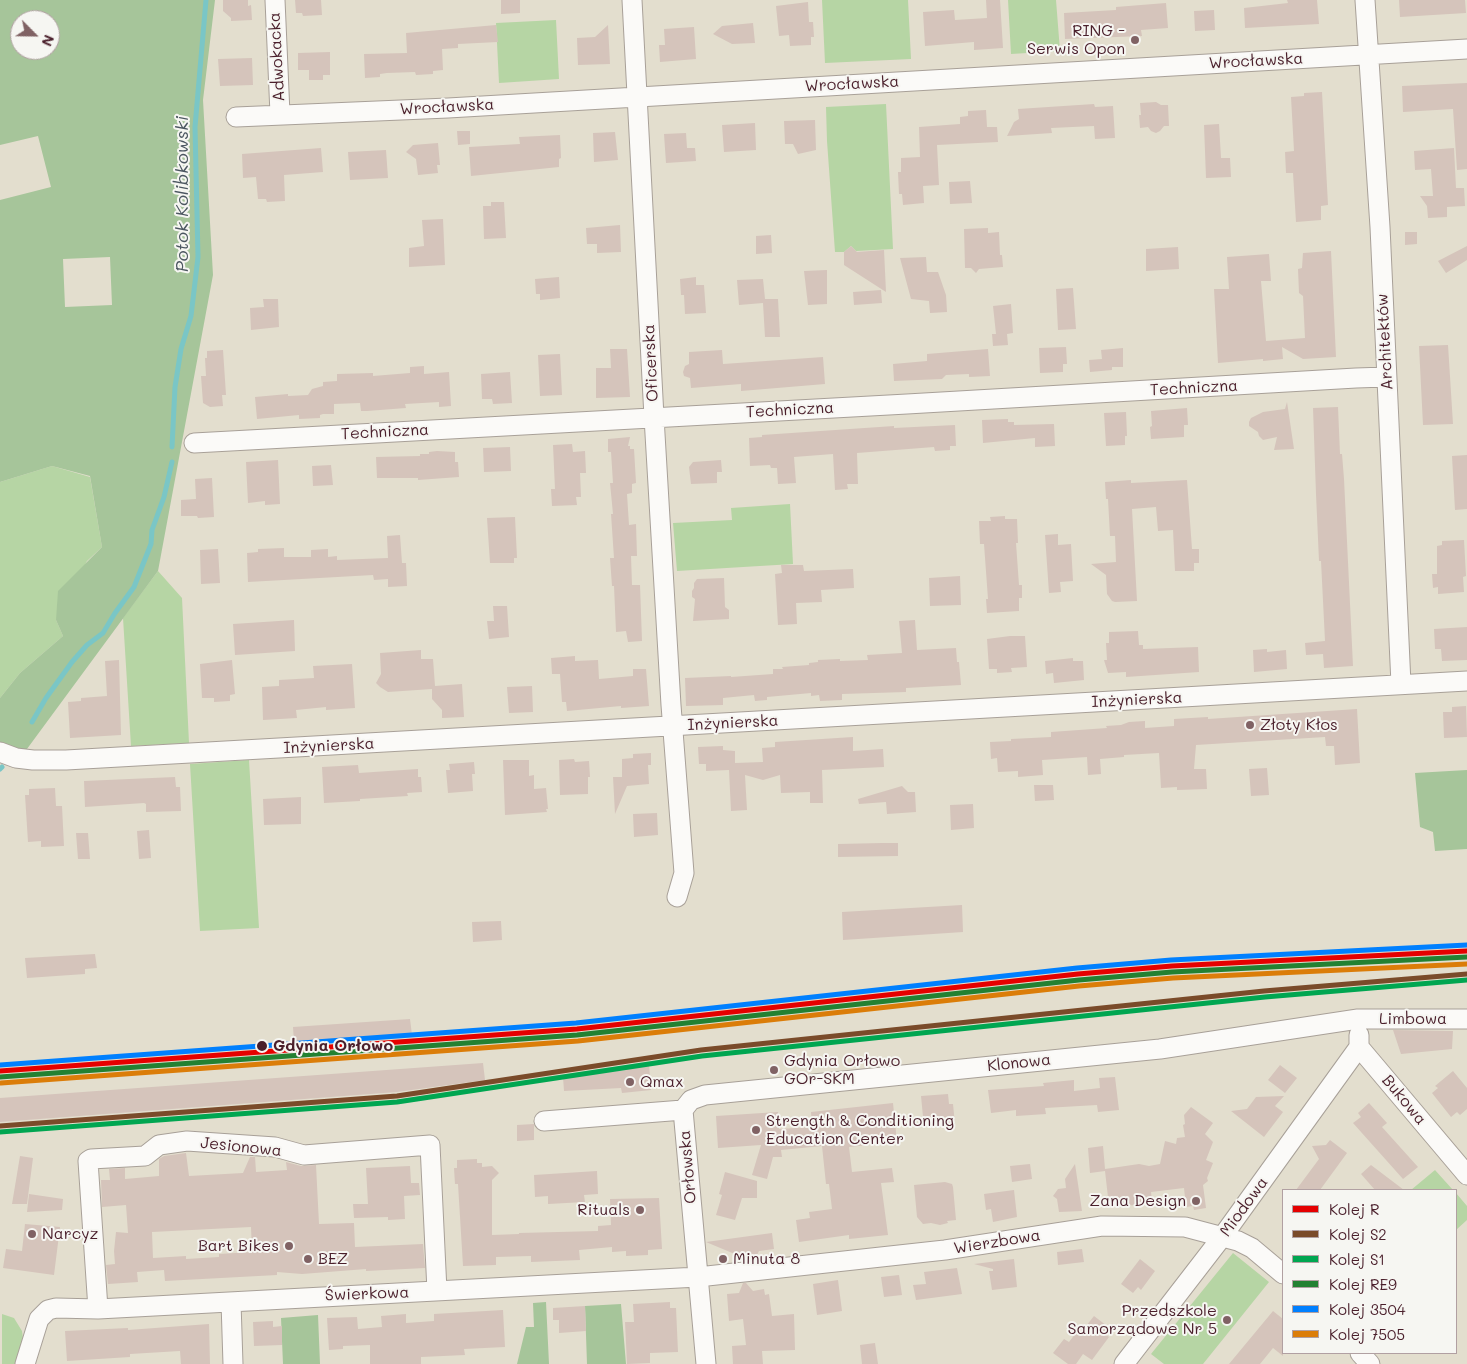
<!DOCTYPE html>
<meta charset="utf-8">
<style>
body{margin:0}
#map{position:relative;width:1467px;height:1364px;overflow:hidden;background:#e3dece;font-family:Mali,sans-serif}
canvas{display:block}
.legend{position:absolute;left:1282px;top:1189px;width:175px;height:165px;box-sizing:border-box;background:#f6f6f2;border:1px solid #b1a0a2;margin:0;padding:6px 9px;list-style:none;font-size:15px;color:#4a1f2b}
.legend li{display:flex;align-items:center;gap:10px;height:25px}
.legend b{width:25px;border:1px solid #b1a0a2}
.north{position:absolute;left:10px;top:10px;width:50px;height:50px;box-sizing:border-box;background:#f6f6f2;border:1px solid #b1a0a2;border-radius:50%;rotate:113deg;font-size:14px;font-weight:700;line-height:20px;text-align:center;color:#4a1f2b}
.north::after{content:'';display:block;margin:auto;width:18px;height:22px;background:#806264;clip-path:polygon(50% 0,100% 100%,50% 72%,0 100%)}
</style>
<div id="map">
<canvas width="1467" height="1364"></canvas>
<ul class="legend">
<li><b style="height:6px;background:#e50000"></b>Kolej R</li>
<li><b style="height:6px;background:#7a4b2a"></b>Kolej S2</li>
<li><b style="height:6px;background:#00a651"></b>Kolej S1</li>
<li><b style="height:6px;background:#238132"></b>Kolej RE9</li>
<li><b style="height:6px;background:#0080ff"></b>Kolej 3504</li>
<li><b style="height:6px;background:#db7d09"></b>Kolej 7505</li>
</ul>
<div class="north">N</div>
</div>
<script>
const g = document.querySelector('canvas').getContext('2d');
g.lineJoin = 'round';
function fillPath(path, color) {
  g.fillStyle = color;
  g.fill(path, 'evenodd');
}
function toPath(rows) {
  const path = new Path2D();
  for (const r of rows) {
    path.moveTo(r[0], r[1]);
    for (let i = 2; i < r.length; i += 2) path.lineTo(r[i], r[i + 1]);
  }
  return path;
}
function strokePath(path, color, width, dash) {
  g.strokeStyle = color;
  g.lineWidth = width;
  g.lineCap = dash ? 'butt' : 'round';
  g.setLineDash(dash || []);
  g.stroke(path);
}
function write(font, color, halo, rows, align = 'center') {
  g.font = font + ' Mali,sans-serif';
  g.lineWidth = 4;
  g.setLineDash([]);
  g.textBaseline = 'middle';
  g.strokeStyle = halo;
  g.fillStyle = color;
  for (const [text, x, y, turn = 0] of rows) {
    g.save();
    g.translate(x, y);
    g.rotate((+turn || 0) * Math.PI / 180);
    g.textAlign = isNaN(turn) ? turn : align;
    if (halo) g.strokeText(text, 0, 0);
    g.fillText(text, 0, 0);
    g.restore();
  }
}
fillPath(toPath([
 [822,0,908,0,911,59,825,63],
 [1008,0,1056,0,1060,51,1011,54],
 [556,20,559,79,499,83,496,23],
 [886,104,893,249,856,251,851,246,844,252,835,252,827,141,826,107],
 [52,466,90,477,102,547,87,561,56,620,63,636,20,673,0,698,0,482],
 [790,504,793,564,677,571,673,523,732,520,731,508],
 [158,571,182,598,189,743,131,746,123,618],
 [249,760,259,928,200,931,190,764],
 [1435,1170,1453,1190,1411,1190],
 [1456,1193,1467,1206,1467,1220,1456,1230],
 [1233,1253,1269,1282,1203,1364,1164,1364,1151,1354],
 [2,1314,14,1318,22,1331,23,1338,15,1364,2,1364]
]), '#b6d5a4');
fillPath(toPath([
 [0,0,215,0,203,100,213,275,158,571,24,753,0,745,0,698,20,673,63,636,56,620,58,591,102,547,90,476,52,466,0,482,0,200,51,187,38,136,0,145],
 [20,20,50,20,50,50,20,50],
 [110,257,112,305,65,307,63,259],
 [1467,770,1467,849,1435,851,1433,832,1420,827,1415,773],
 [546,1302,549,1364,517,1364,526,1327,534,1327,533,1303],
 [621,1304,626,1364,587,1364,585,1306],
 [318,1315,320,1364,283,1364,281,1318]
]), '#a6c59a');
strokePath(toPath([
 [172,447,175,387,181,349,191,316,198,257,195,127,206,0],
 [32,722,46,698,72,662,87,645,103,633,115,613,134,587,151,544,152,530,164,497,172,462],
 [0,769,2,767]
]), '#7ac6c6', 5);
fillPath(toPath([
 [223,0,248,0,248,6,251,5,252,20,231,21,231,18,223,11],
 [295,0,321,0,322,15,303,16,302,13,296,13],
 [501,0,520,0,520,13,501,14],
 [986,0,1000,0,1003,48,974,50,974,42,925,46,923,12,954,10,955,20,987,18],
 [1287,0,1317,0,1319,24,1245,28,1244,8,1288,3],
 [1399,0,1465,0,1466,13,1400,17],
 [808,2,809,22,813,22,814,37,811,37,811,45,790,46,789,35,779,36,776,6],
 [1166,3,1168,28,1141,30,1142,36,1065,39,1064,13,1116,10,1116,7],
 [1214,10,1215,30,1195,31,1194,11],
 [753,23,755,43,732,44,713,34,722,26],
 [496,25,498,42,458,44,458,48,442,49,443,70,433,71,433,74,416,75,415,72,387,73,380,74,380,77,365,78,364,54,407,53,406,33],
 [608,25,610,64,578,65,577,38,595,37],
 [694,27,696,59,660,62,659,45,665,45,664,29],
 [330,52,330,75,323,75,323,80,309,80,309,70,298,70,298,53],
 [252,58,253,85,220,86,218,59],
 [1467,83,1467,169,1457,170,1453,109,1403,112,1402,86],
 [1322,92,1328,205,1321,206,1321,220,1296,222,1293,173,1286,173,1285,152,1294,151,1291,97,1304,96,1304,93],
 [1156,102,1161,105,1168,105,1169,126,1164,126,1160,131,1156,133,1151,131,1148,127,1140,128,1139,115,1141,115,1140,103],
 [1094,104,1095,107,1113,106,1115,138,1095,139,1094,126,1051,128,1052,133,1007,136,1014,122,1019,119,1018,109],
 [986,110,987,127,997,127,998,142,937,145,939,185,923,186,924,203,903,205,902,194,899,194,898,172,901,172,901,158,920,157,919,127,960,124,960,117,968,116,968,111],
 [815,120,816,150,798,154,793,144,785,144,784,121],
 [755,123,756,150,724,152,722,125],
 [1219,124,1221,158,1230,158,1231,177,1206,178,1204,125],
 [457,131,470,131,470,144,458,145],
 [615,132,618,160,594,162,593,133],
 [686,133,687,148,695,148,696,161,666,163,664,134],
 [560,135,561,158,559,159,559,167,471,176,469,147,520,144,519,137],
 [438,143,440,165,437,165,438,173,418,175,416,159,406,152,413,145],
 [321,148,323,172,284,175,285,201,267,202,266,199,258,199,256,177,243,178,242,154],
 [1454,148,1456,188,1464,188,1465,206,1447,207,1447,217,1428,218,1427,206,1420,196,1433,196,1431,169,1415,170,1414,151],
 [386,150,388,178,350,180,348,152],
 [970,181,972,203,950,204,949,182],
 [491,202,504,202,506,238,484,239,483,206,491,206],
 [443,219,445,265,409,267,409,248,424,246,422,220],
 [620,225,621,252,597,253,597,244,587,244,586,228],
 [988,228,988,233,999,232,1000,255,1002,255,1003,267,979,269,976,273,971,268,965,268,964,229],
 [1405,232,1417,232,1417,244,1405,245],
 [771,235,772,253,756,254,756,236],
 [851,246,857,252,884,250,886,292,844,265,844,252],
 [1467,246,1467,260,1446,273,1438,261],
 [1178,247,1179,269,1146,271,1146,249],
 [1331,251,1336,357,1303,359,1282,347,1283,359,1263,361,1263,359,1218,363,1214,289,1229,289,1227,257,1269,254,1271,281,1261,281,1266,341,1305,338,1303,296,1299,293,1298,269,1302,268,1303,253],
 [926,257,927,272,938,272,946,295,947,312,930,313,929,301,911,299,900,258],
 [827,270,827,304,808,305,804,271],
 [559,277,560,298,540,300,540,294,536,294,535,279],
 [696,277,696,285,704,285,706,313,685,314,684,295,681,295,680,279],
 [763,279,765,299,778,299,780,337,765,337,763,303,739,305,737,280],
 [1073,288,1076,329,1058,330,1056,289],
 [881,290,882,303,854,305,853,292],
 [263,299,278,299,279,327,251,330,250,308,264,307],
 [1011,304,1013,333,1007,334,1008,345,993,346,992,334,996,334,993,306],
 [1448,345,1453,424,1423,425,1419,346],
 [1066,347,1067,364,1063,364,1063,372,1040,373,1039,348],
 [1123,348,1123,367,1112,367,1112,370,1090,372,1089,360,1102,359,1101,350],
 [610,349,627,349,630,397,596,398,596,368,611,368],
 [988,349,990,376,969,377,969,374,946,375,942,379,894,381,893,364,927,361,927,354],
 [223,350,226,395,222,395,223,406,210,407,203,403,201,376,206,376,205,358,207,358,207,351],
 [722,350,723,364,823,357,825,384,741,391,741,384,691,388,690,378,684,376,683,372,685,366,689,364,689,352],
 [560,354,562,395,540,396,538,355],
 [424,366,424,374,449,372,451,406,439,407,439,402,405,404,406,408,367,411,361,411,360,403,334,404,334,414,323,414,320,415,320,418,299,419,299,415,257,419,255,397,288,394,288,396,308,395,312,389,323,386,323,382,337,381,337,374,373,373,373,376,410,373,410,367],
 [510,372,512,403,493,404,492,399,482,399,481,374],
 [1287,402,1294,449,1274,450,1277,437,1263,440,1259,436,1258,432,1249,426,1249,422,1251,418,1263,412,1285,409],
 [1338,407,1340,454,1342,454,1344,479,1353,666,1324,668,1323,654,1306,655,1305,643,1325,641,1321,561,1319,561,1316,494,1313,408],
 [1187,408,1188,425,1184,425,1184,437,1151,439,1150,427,1152,426,1151,411],
 [1126,412,1127,436,1125,436,1125,445,1106,446,1104,413],
 [1008,419,1008,422,1014,422,1014,425,1054,424,1055,446,1035,447,1035,438,983,443,982,420],
 [955,425,956,446,950,446,950,450,935,451,934,447,857,453,858,484,847,484,848,489,835,490,833,454,794,457,796,483,778,484,777,468,771,468,770,465,750,466,749,438,762,437,762,435,894,426,894,428],
 [630,437,628,446,630,446,630,449,634,449,636,483,632,484,632,493,627,494,629,525,636,524,637,556,631,556,632,585,640,585,642,641,628,642,626,631,616,632,614,586,612,586,610,558,614,558,611,514,613,514,610,483,613,483,611,452,608,452,608,439],
 [572,444,573,452,585,451,586,473,580,473,581,497,576,497,577,505,552,506,551,489,555,489,553,445],
 [510,447,511,471,484,472,483,448],
 [437,451,455,452,455,462,458,462,459,477,418,480,418,478,377,478,376,457,420,456,420,454,429,454,429,452],
 [1467,455,1467,509,1455,510,1452,456],
 [278,460,280,504,265,505,265,501,248,503,246,462],
 [721,460,722,472,717,472,717,483,691,484,689,467,693,462],
 [331,465,333,485,313,486,312,466],
 [212,478,214,517,198,518,197,516,181,516,181,500,196,499,195,479],
 [1131,480,1131,483,1187,480,1192,549,1199,549,1199,563,1194,563,1194,571,1175,571,1173,530,1158,531,1156,507,1132,509,1137,601,1115,602,1112,601,1107,594,1106,575,1091,564,1116,562,1115,536,1110,536,1108,499,1106,499,1105,482],
 [1005,516,1005,519,1017,519,1018,543,1016,543,1019,585,1022,585,1022,598,1019,598,1019,611,987,613,986,599,988,599,984,544,980,544,979,521,991,521,990,517],
 [515,517,517,558,514,558,514,563,490,563,487,518],
 [1058,534,1058,545,1071,544,1073,581,1060,582,1061,592,1049,593,1045,535],
 [400,535,402,563,406,563,407,586,388,587,388,579,374,580,373,575,248,582,247,553,258,552,258,549,284,548,284,557,311,557,311,550,328,549,328,557,337,556,337,560,388,558,387,536],
 [1464,540,1466,576,1463,577,1464,592,1438,594,1438,587,1433,588,1432,574,1437,574,1437,546,1442,545,1442,541],
 [218,549,220,583,201,584,200,550],
 [781,565,803,565,804,571,853,569,854,588,821,590,822,602,796,603,797,624,778,625,775,574,782,573],
 [960,576,961,605,930,606,929,578],
 [724,578,725,607,729,610,729,619,693,621,695,599,692,597,692,591,694,588,694,583,697,579],
 [493,606,507,606,509,637,489,639,487,621,494,621],
 [294,620,295,651,235,655,233,624],
 [915,620,917,650,956,648,957,662,959,662,961,685,906,688,906,692,842,694,842,700,820,701,819,695,811,696,811,693,767,697,767,700,755,701,754,695,723,698,723,705,686,706,685,678,731,676,731,677,773,674,773,669,783,669,782,667,809,665,809,663,818,662,818,660,840,659,840,661,868,660,867,655,902,653,899,621],
 [1467,627,1467,660,1442,661,1441,649,1435,649,1434,629],
 [1138,631,1139,645,1143,645,1143,649,1198,647,1199,672,1126,677,1126,672,1108,673,1104,660,1107,660,1106,643,1109,643,1109,632],
 [1010,636,1025,636,1027,667,1011,668,1012,672,997,673,997,669,989,669,987,639],
 [1267,649,1267,652,1286,650,1287,669,1254,672,1253,650],
 [421,650,421,659,433,659,435,686,462,684,464,717,442,718,442,710,432,699,432,689,388,692,380,687,376,683,381,674,380,653],
 [575,656,575,661,598,660,599,679,633,676,633,669,646,669,649,706,621,708,621,706,567,711,566,702,562,702,560,674,552,674,551,658],
 [1073,658,1073,661,1083,661,1084,680,1054,683,1053,673,1046,674,1045,661],
 [119,660,121,735,70,738,68,702,81,701,81,698,107,696,105,661],
 [232,660,235,694,230,695,230,701,214,702,214,698,202,698,200,664],
 [352,664,355,708,326,710,326,707,296,710,297,718,263,720,262,687,279,686,279,680,314,678,313,666],
 [532,686,533,712,509,713,507,687],
 [1466,706,1467,737,1444,738,1443,712,1452,712,1452,707],
 [1357,709,1360,763,1335,765,1334,746,1326,746,1325,737,1196,745,1194,769,1206,769,1207,789,1177,790,1177,787,1161,788,1159,753,1124,755,1124,757,1100,759,1101,774,1088,775,1087,757,1042,760,1043,775,1018,777,1018,771,998,772,997,758,991,759,990,742,1011,741,1011,739,1051,737,1051,732,1107,728,1106,726,1121,725,1129,722,1145,721,1145,728,1174,726,1174,719,1208,717,1208,719],
 [853,737,853,751,883,749,884,767,822,770,823,803,810,803,810,792,781,793,780,775,763,780,745,775,747,810,731,811,729,770,706,771,706,764,699,764,698,747,723,746,723,750,735,751,735,763,763,762,762,748,775,747,775,742],
 [651,753,651,765,648,765,649,784,627,786,615,814,613,777,622,777,622,759,633,758,633,754],
 [574,759,575,762,589,761,590,777,588,777,588,794,560,795,559,760],
 [503,760,529,760,529,776,534,775,534,789,546,788,548,809,546,809,547,812,505,815],
 [474,762,475,774,472,774,473,791,448,793,446,770,450,770,449,764],
 [358,765,359,773,418,769,418,777,421,777,422,792,407,793,408,796,360,799,360,801,324,803,322,767],
 [1267,768,1269,795,1251,796,1249,769],
 [175,777,176,787,180,787,181,811,146,812,146,804,144,803,85,807,84,781],
 [1034,785,1053,785,1054,800,1035,801],
 [902,786,908,792,915,792,916,812,887,814,886,802,859,804,858,799],
 [55,788,56,806,62,806,64,846,41,847,41,841,28,842,25,795,29,795,29,789],
 [301,797,301,824,264,825,263,799],
 [973,804,974,828,951,830,950,805],
 [657,813,658,835,634,837,633,814],
 [149,830,151,858,139,859,137,831],
 [76,833,88,833,90,859,78,859],
 [882,843,898,843,898,856,838,857,838,844],
 [962,905,963,932,843,940,842,912],
 [501,921,502,940,473,942,472,922],
 [95,954,97,968,85,969,85,974,27,978,25,958],
 [410,1019,412,1035,294,1043,293,1027],
 [1393,1030,1453,1031,1452,1049,1401,1054],
 [483,1063,485,1080,397,1092,0,1122,0,1098],
 [649,1064,651,1090,622,1093,621,1088,564,1091,563,1077,627,1070,627,1066],
 [1280,1065,1297,1078,1285,1093,1268,1080],
 [1453,1071,1467,1088,1467,1109,1460,1115,1457,1112,1451,1117,1432,1093,1438,1088,1435,1086],
 [1115,1077,1119,1110,1098,1112,1097,1105,1045,1108,1046,1114,1016,1116,1016,1110,991,1113,988,1090,1044,1086,1043,1083,1074,1080,1074,1091,1100,1088,1099,1078],
 [948,1094,949,1104,953,1104,955,1124,924,1127,921,1096],
 [1284,1096,1275,1106,1283,1112,1264,1137,1231,1111,1247,1109,1256,1097],
 [893,1103,897,1142,849,1147,852,1172,892,1168,894,1182,881,1183,888,1235,849,1239,849,1235,799,1242,796,1220,810,1218,809,1212,832,1209,829,1184,826,1184,822,1146,781,1150,782,1157,773,1157,767,1179,752,1175,761,1145,718,1148,716,1116,778,1112,779,1129,812,1127,811,1112],
 [1369,1103,1387,1123,1382,1127,1418,1167,1403,1179,1353,1123,1361,1117,1358,1113],
 [1191,1107,1213,1123,1205,1134,1213,1142,1206,1160,1213,1163,1207,1178,1208,1181,1203,1185,1206,1208,1194,1210,1193,1206,1186,1207,1184,1188,1151,1192,1152,1201,1139,1203,1140,1205,1109,1206,1105,1171,1090,1173,1088,1148,1103,1146,1105,1169,1139,1164,1149,1166,1160,1164,1165,1141,1176,1144,1177,1138,1185,1137,1183,1125,1185,1124,1184,1115],
 [534,1124,534,1140,517,1141,517,1125],
 [1330,1140,1347,1153,1320,1190,1296,1190,1319,1159,1312,1146,1326,1145],
 [186,1153,189,1176,243,1173,250,1157,255,1157,256,1172,287,1170,286,1162,301,1166,316,1165,319,1224,354,1223,355,1247,423,1244,425,1268,366,1271,366,1269,302,1274,277,1272,277,1275,165,1281,164,1270,137,1272,138,1282,108,1284,106,1265,115,1264,114,1251,116,1232,128,1233,126,1205,102,1207,101,1180,110,1180,109,1169,125,1168,125,1179,159,1176,159,1159,164,1156],
 [251,1227,252,1252,219,1254,219,1257,186,1259,186,1256,153,1258,152,1232],
 [20,1156,33,1158,27,1204,12,1204],
 [477,1159,477,1163,482,1163,482,1167,492,1166,499,1173,492,1180,492,1235,519,1234,519,1233,598,1231,598,1226,611,1225,610,1199,659,1198,662,1249,648,1250,648,1255,626,1256,626,1251,612,1252,612,1247,579,1250,580,1260,531,1262,531,1256,496,1257,496,1265,463,1266,458,1184,455,1184,454,1168,457,1168,457,1160],
 [1030,1164,1032,1179,1012,1182,1010,1166],
 [1075,1164,1082,1211,1059,1212,1057,1199,1053,1196,1058,1189,1066,1188,1065,1179],
 [1371,1165,1404,1190,1375,1190,1361,1174],
 [410,1166,411,1183,419,1183,420,1195,404,1196,405,1219,388,1220,388,1217,354,1218,353,1204,368,1204,366,1168],
 [597,1171,598,1194,584,1195,585,1202,548,1204,548,1196,535,1197,534,1175],
 [725,1172,757,1181,757,1198,742,1198,735,1220,716,1215,722,1195,719,1194],
 [945,1182,952,1184,953,1187,956,1220,947,1221,948,1223,940,1225,931,1223,923,1224,917,1217,914,1185],
 [1014,1190,1017,1217,993,1222,991,1209,986,1210,984,1194],
 [29,1194,63,1199,62,1210,27,1212],
 [25,1224,60,1227,54,1275,3,1268,6,1249,22,1251],
 [772,1233,774,1249,759,1251,755,1259,749,1260,706,1242],
 [1082,1249,1084,1262,1058,1265,1057,1252],
 [1014,1259,1017,1287,992,1290,989,1271,993,1271,993,1269,974,1264],
 [1140,1259,1155,1271,1141,1290,1138,1287,1133,1293,1121,1284],
 [957,1268,962,1294,916,1300,913,1285,926,1284,924,1272],
 [899,1275,902,1295,884,1297,881,1277],
 [838,1280,842,1311,817,1315,813,1284],
 [743,1283,746,1283,753,1291,764,1289,765,1295,769,1294,772,1316,794,1314,795,1350,762,1351,763,1364,733,1364,732,1346,746,1345,743,1319,729,1321,727,1294,739,1293],
 [670,1302,670,1308,676,1308,678,1352,650,1353,650,1363,627,1364,625,1322,634,1322,633,1304],
 [585,1306,586,1331,559,1333,559,1320,553,1320,553,1308],
 [503,1310,505,1347,464,1349,465,1355,421,1357,421,1364,370,1364,370,1345,343,1346,343,1349,329,1350,327,1318,357,1317,358,1329,382,1327,381,1316,406,1314,406,1323,434,1321,434,1314],
 [1273,1311,1283,1319,1283,1356,1273,1348,1260,1364,1229,1364],
 [1094,1316,1111,1329,1106,1335,1109,1337,1092,1360,1083,1354,1076,1364,1068,1364,1053,1353,1064,1339,1069,1342,1083,1324,1086,1326],
 [273,1321,273,1327,282,1326,282,1345,254,1346,253,1322],
 [209,1324,210,1364,181,1364,180,1351,130,1354,130,1357,67,1361,65,1331,128,1328,128,1330],
 [875,1343,878,1364,862,1364,860,1345]
]), '#d5c4bb');
const minor = toPath([
 [275,0,280,114],
 [632,0,654,417,671,705,684,873,677,897],
 [1365,0,1380,227,1401,684],
 [236,117,448,108,1467,49],
 [194,443,907,404,1356,378,1386,377],
 [0,752,16,758,33,760,66,760,1467,681],
 [1359,1035,1359,1047,1467,1175],
 [683,1110,691,1100,705,1095,1160,1049,1358,1019,1467,1019],
 [683,1110,706,1364],
 [544,1121,683,1110],
 [231,1302,233,1364],
 [98,1309,88,1161,91,1159,145,1156,159,1145,187,1141,275,1147,304,1155,430,1145,437,1291],
 [1360,1353,1370,1364],
 [25,1364,39,1319,48,1310,56,1308,98,1309,698,1277,945,1250,1102,1226,1185,1227,1238,1241,1252,1248,1283,1274],
 [1124,1364,1222,1237,1359,1047]
]);
strokePath(minor, '#a8a098', 21);
strokePath(minor, '#fbfaf8', 19);
strokePath(toPath([
 [0,1071,577,1029,1078,974,1172,966,1467,951]
]), '#e50000', 5);
strokePath(toPath([
 [0,1126,397,1096,701,1050,1264,991,1467,974]
]), '#7a4b2a', 5);
strokePath(toPath([
 [0,1132,397,1102,702,1056,1265,997,1467,980]
]), '#00a651', 5);
strokePath(toPath([
 [0,1077,577,1035,1079,980,1172,972,1467,957]
]), '#238132', 5);
strokePath(toPath([
 [0,1065,576,1023,1077,968,1171,960,1467,945]
]), '#0080ff', 5);
strokePath(toPath([
 [1,1083,578,1041,1079,986,1173,978,1467,964]
]), '#db7d09', 5);
for (const [x, y, r, color] of [
 [1135,40,5,"#806264"],
 [1250,725,5,"#806264"],
 [262,1046,6,"#4a1f2b"],
 [774,1070,5,"#806264"],
 [630,1082,5,"#806264"],
 [756,1130,5,"#806264"],
 [1196,1201,5,"#806264"],
 [640,1210,5,"#806264"],
 [32,1234,5,"#806264"],
 [289,1246,5,"#806264"],
 [308,1259,5,"#806264"],
 [723,1259,5,"#806264"],
 [1227,1320,5,"#806264"]
]) {
  const dot = new Path2D();
  dot.arc(x, y, r, 0, 2 * Math.PI);
  g.fillStyle = color;
  g.fill(dot);
  strokePath(dot, '#f6f6f2', 2);
}
write('16px', '#4a1f2b', '#f6f6f2', [
 ["RING -",1125,31,"right"],
 ["Serwis Opon",1125,49,"right"],
 ["Złoty Kłos",1260,725],
 ["Gdynia Orłowo",784,1061],
 ["GOr-SKM",784,1079],
 ["Qmax",640,1082],
 ["Strength & Conditioning",766,1121],
 ["Education Center",766,1139],
 ["Zana Design",1186,1201,"right"],
 ["Rituals",630,1210,"right"],
 ["Narcyz",42,1234],
 ["Bart Bikes",279,1246,"right"],
 ["BEZ",318,1259],
 ["Minuta 8",733,1259],
 ["Przedszkole",1217,1311,"right"],
 ["Samorządowe Nr 5",1217,1329,"right"]
], 'left');
write('16px', '#4a1f2b', '#f6f6f2', [
 ["Adwokacka",277,57,-93],
 ["Wrocławska",1256,61,-3],
 ["Wrocławska",852,84,-3],
 ["Wrocławska",447,107,-3],
 ["Architektów",1385,342,-93],
 ["Oficerska",651,363,-93],
 ["Techniczna",1194,388,-3],
 ["Techniczna",790,410,-3],
 ["Techniczna",385,432,-3],
 ["Inżynierska",1137,700,-3],
 ["Inżynierska",733,723,-3],
 ["Inżynierska",329,746,-3],
 ["Limbowa",1413,1019],
 ["Klonowa",1019,1063,-6],
 ["Bukowa",1404,1100,50],
 ["Jesionowa",241,1147,6],
 ["Orłowska",688,1167,-95],
 ["Miodowa",1244,1207,-54],
 ["Wierzbowa",997,1242,-9],
 ["Świerkowa",367,1294,-2]
]);
write('bold 16px', '#4a1f2b', '#f6f6f2', [
 ["Gdynia Orłowo",273,1046]
], 'left');
write('italic 18px', '#4b5660', '#f6f6f2', [
 ["Potok Kolibkowski",182,194,-90]
]);
</script>
